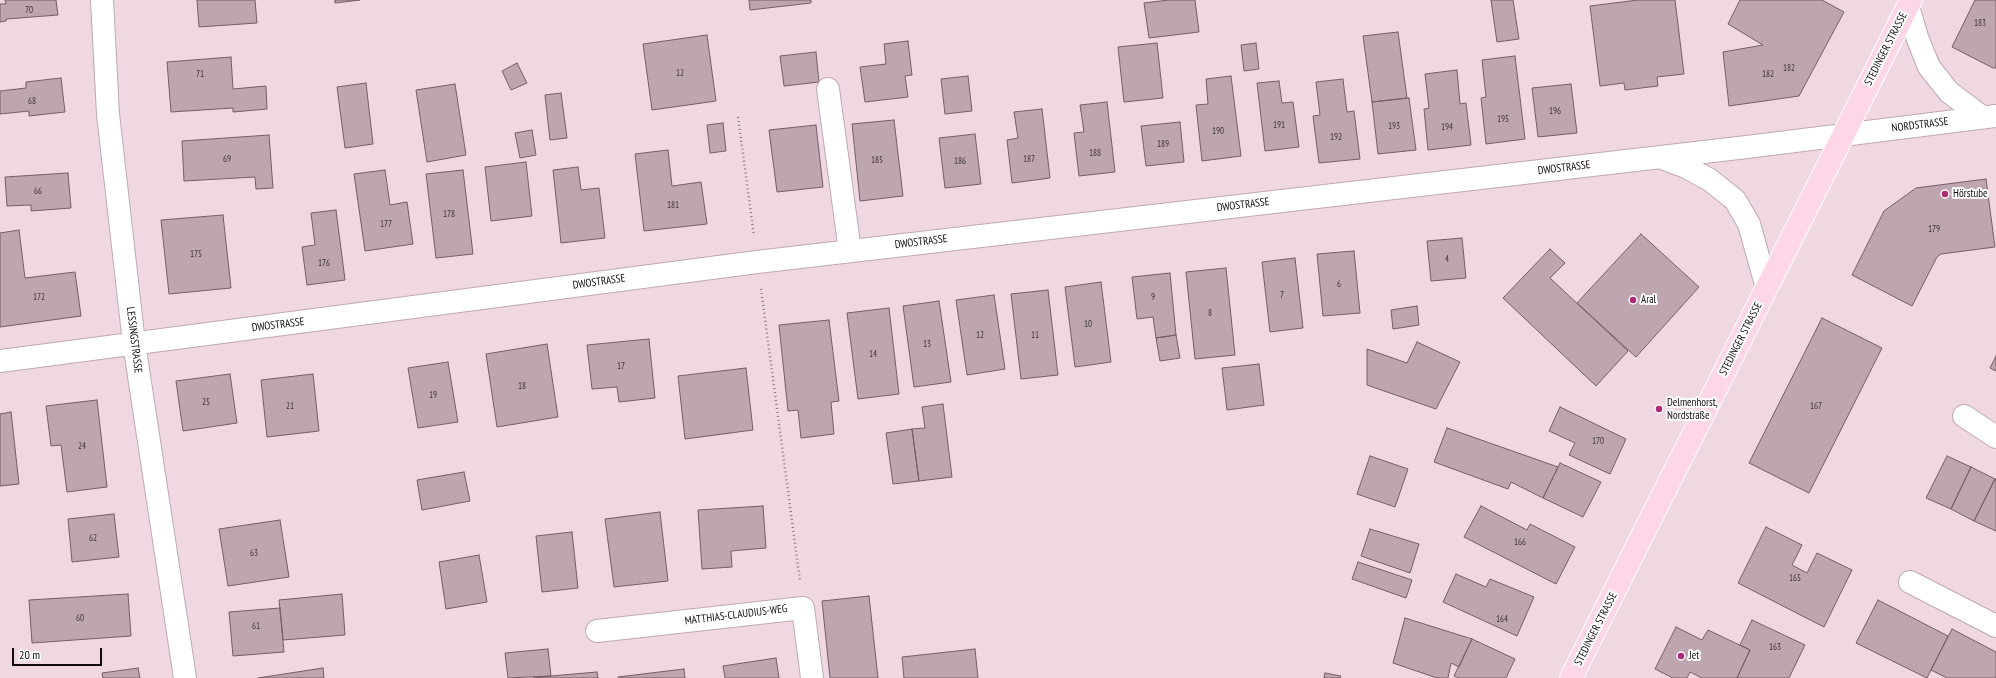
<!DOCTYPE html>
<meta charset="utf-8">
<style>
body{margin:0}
#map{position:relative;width:1996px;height:678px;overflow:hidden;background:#f0d8e2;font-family:"PT Sans Narrow",sans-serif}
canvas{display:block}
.scale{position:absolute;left:12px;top:648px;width:90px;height:18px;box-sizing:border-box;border:2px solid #120b0e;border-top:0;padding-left:5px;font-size:12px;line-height:14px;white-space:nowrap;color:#120b0e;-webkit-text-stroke:3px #fff;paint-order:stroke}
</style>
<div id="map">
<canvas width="1996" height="678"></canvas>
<div class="scale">20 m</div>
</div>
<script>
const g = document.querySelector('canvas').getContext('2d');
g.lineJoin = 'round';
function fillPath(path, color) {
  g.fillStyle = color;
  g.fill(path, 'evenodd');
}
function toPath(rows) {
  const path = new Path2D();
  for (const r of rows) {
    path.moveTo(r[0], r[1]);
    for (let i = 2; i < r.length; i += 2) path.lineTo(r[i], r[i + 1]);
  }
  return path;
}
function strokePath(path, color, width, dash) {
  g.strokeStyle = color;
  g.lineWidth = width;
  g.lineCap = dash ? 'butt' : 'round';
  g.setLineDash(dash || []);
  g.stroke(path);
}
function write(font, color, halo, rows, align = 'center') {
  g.font = font + ' "PT Sans Narrow",sans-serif';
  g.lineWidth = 4;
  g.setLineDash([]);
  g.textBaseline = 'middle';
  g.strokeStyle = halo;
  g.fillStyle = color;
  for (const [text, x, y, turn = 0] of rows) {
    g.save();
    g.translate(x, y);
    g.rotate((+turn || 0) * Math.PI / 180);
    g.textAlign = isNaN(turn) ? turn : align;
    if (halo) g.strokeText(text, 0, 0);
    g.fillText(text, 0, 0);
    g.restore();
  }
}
const building = toPath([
 [5,0,56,0,58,15,6,19,6,21,0,22,0,4,6,4,5,0],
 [197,0,255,0,257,23,199,27,197,0],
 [335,0,360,0,335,3,335,0],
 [749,0,811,0,811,3,750,10,749,0],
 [1169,0,1195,0,1199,32,1149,38,1144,3,1169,0],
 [1491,0,1513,0,1519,39,1497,42,1491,0],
 [1638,0,1675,0,1684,74,1657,77,1658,86,1625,90,1624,83,1600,86,1590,6,1638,0],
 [1740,0,1822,0,1844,12,1799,96,1729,106,1723,52,1763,45,1728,24,1740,0],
 [1975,0,1996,0,1996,68,1993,68,1952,47,1975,0],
 [1398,32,1407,98,1372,102,1363,36,1398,32],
 [707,35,716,101,652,110,643,44,707,35],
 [908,41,912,75,905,76,908,97,865,102,860,67,886,64,884,44,908,41],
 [1157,43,1163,98,1124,102,1118,47,1157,43],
 [1256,43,1259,69,1244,71,1241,45,1256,43],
 [816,52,819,82,784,86,780,56,816,52],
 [1515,56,1525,139,1486,144,1481,98,1486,97,1482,60,1515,56],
 [231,57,233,89,266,86,267,109,233,112,233,108,171,112,167,62,231,57],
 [517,63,527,83,511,90,502,71,517,63],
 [1457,70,1460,104,1466,103,1471,145,1428,150,1424,109,1429,108,1425,74,1457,70],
 [968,76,972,111,945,114,941,79,968,76],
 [1231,76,1241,156,1202,161,1196,105,1208,104,1206,79,1231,76],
 [61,78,65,112,29,116,29,111,0,114,0,91,26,88,26,82,61,78],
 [1343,79,1347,112,1354,111,1360,159,1319,163,1313,116,1320,115,1316,82,1343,79],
 [1279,81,1282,103,1293,102,1299,147,1265,151,1257,83,1279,81],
 [366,83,373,144,345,148,337,87,366,83],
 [455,84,466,155,427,162,416,90,455,84],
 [1571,84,1577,133,1538,137,1532,88,1571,84],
 [561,93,567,138,550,140,545,95,561,93],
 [1409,98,1416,150,1378,154,1372,102,1409,98],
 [1107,102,1115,172,1079,176,1074,133,1084,132,1080,105,1107,102],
 [1042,109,1050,178,1012,183,1007,140,1018,138,1014,112,1042,109],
 [894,120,903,196,860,201,852,124,894,120],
 [1180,122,1184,162,1146,166,1141,126,1180,122],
 [723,123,726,151,710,153,707,125,723,123],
 [816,125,823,187,777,192,769,130,816,125],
 [532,130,536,155,520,158,515,133,532,130],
 [975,134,981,184,945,188,939,138,975,134],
 [269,135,273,188,256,189,255,177,184,181,182,141,269,135],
 [668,150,672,186,701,182,707,224,644,231,635,154,668,150],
 [526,162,532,216,491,221,485,167,526,162],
 [578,167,581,190,599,188,605,238,561,243,553,170,578,167],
 [385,170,390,205,407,202,413,244,365,251,354,174,385,170],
 [463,170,473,254,436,258,426,174,463,170],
 [68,173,71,208,31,211,31,205,7,206,5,177,68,173],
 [1986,179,1995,247,1941,254,1937,257,1912,306,1852,275,1884,211,1916,188,1986,179],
 [336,210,345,280,307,285,302,247,315,245,311,213,336,210],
 [223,215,231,288,169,294,161,220,223,215],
 [19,230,25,278,75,272,81,316,0,327,0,233,19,230],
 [1641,234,1699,287,1636,357,1577,303,1641,234],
 [1462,238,1466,278,1431,281,1427,241,1462,238],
 [1550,249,1565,263,1550,278,1628,351,1596,386,1503,298,1550,249],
 [1354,251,1360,313,1323,316,1317,254,1354,251],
 [1295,258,1303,328,1270,332,1262,262,1295,258],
 [1226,268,1235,355,1195,359,1186,272,1226,268],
 [1170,273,1176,335,1156,338,1153,317,1137,319,1132,277,1170,273],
 [1101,282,1111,362,1075,367,1065,287,1101,282],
 [1048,290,1058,375,1021,379,1011,294,1048,290],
 [994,295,1005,369,967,375,956,300,994,295],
 [939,301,951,382,914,387,903,306,939,301],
 [1417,306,1419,325,1393,329,1391,310,1417,306],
 [889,308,899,394,858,399,847,313,889,308],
 [1822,318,1882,348,1809,493,1749,463,1822,318],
 [829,320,839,401,831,402,834,434,801,438,798,410,788,411,779,325,829,320],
 [1176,335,1180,358,1160,361,1156,338,1176,335],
 [649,339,655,398,619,402,617,387,592,389,587,345,649,339],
 [1417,342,1460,362,1436,409,1367,385,1367,349,1407,363,1417,342],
 [547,344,558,417,497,427,486,354,547,344],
 [1996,356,1996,371,1990,368,1996,356],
 [448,362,458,422,418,428,408,368,448,362],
 [1259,364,1264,405,1227,410,1222,368,1259,364],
 [746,368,753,430,685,439,678,376,746,368],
 [230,374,237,423,183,431,176,381,230,374],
 [313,374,319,431,267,437,261,380,313,374],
 [97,400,107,487,67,492,61,445,51,446,46,406,97,400],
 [943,404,952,477,919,481,912,429,925,428,922,407,943,404],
 [1560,407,1626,439,1610,474,1569,455,1575,443,1549,431,1560,407],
 [11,412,19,484,0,486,0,414,11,412],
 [1447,428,1558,467,1543,498,1511,482,1508,489,1434,462,1447,428],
 [912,429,919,481,893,484,886,433,912,429],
 [1370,456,1408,469,1395,507,1357,494,1370,456],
 [1947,456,1971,467,1951,509,1926,498,1947,456],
 [1560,463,1601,482,1583,517,1543,498,1560,463],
 [1971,467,1995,479,1974,521,1951,509,1971,467],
 [464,472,470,501,422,510,417,480,464,472],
 [1995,479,1996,479,1996,531,1974,521,1995,479],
 [763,506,766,548,731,551,732,567,702,569,698,510,763,506],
 [1481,506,1527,530,1530,524,1575,547,1556,584,1464,537,1481,506],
 [660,512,668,581,614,587,605,519,660,512],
 [114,514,119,557,72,562,68,519,114,514],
 [280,520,289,577,228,586,219,529,280,520],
 [1766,527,1802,545,1792,565,1807,573,1817,553,1852,570,1824,627,1738,583,1766,527],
 [1370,529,1419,544,1410,573,1361,556,1370,529],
 [572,532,578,588,542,592,536,536,572,532],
 [479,555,487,602,446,609,439,562,479,555],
 [1358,562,1412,580,1406,598,1352,579,1358,562],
 [1456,574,1486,587,1490,579,1534,597,1517,636,1443,602,1456,574],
 [128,594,131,636,32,643,29,600,128,594],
 [342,594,345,635,283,640,279,600,342,594],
 [869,596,878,678,830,678,822,601,869,596],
 [1878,600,1948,636,1927,678,1856,643,1878,600],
 [280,608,284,652,233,656,229,612,280,608],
 [1405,618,1472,639,1459,667,1451,663,1448,678,1437,678,1393,663,1405,618],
 [1752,620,1805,645,1789,678,1737,678,1750,650,1740,645,1752,620],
 [1676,627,1702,640,1708,630,1750,650,1737,678,1702,678,1690,672,1687,678,1673,678,1655,669,1676,627],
 [1952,629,1996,652,1996,678,1947,678,1931,670,1952,629],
 [1472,639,1515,659,1506,678,1459,678,1454,676,1472,639],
 [548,649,551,676,508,678,505,653,548,649],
 [975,649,978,678,904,678,902,657,975,649],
 [776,658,779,678,725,678,723,666,776,658],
 [138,668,140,678,103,678,102,673,138,668],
 [323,668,324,678,258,678,323,668],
 [684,669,685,678,618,678,618,677,684,669],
 [597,672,598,678,533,678,551,676,597,672],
 [1325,673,1341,676,1340,678,1324,678,1325,673]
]);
fillPath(building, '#bda6b0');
strokePath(building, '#735e67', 1);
const minor = toPath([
 [102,0,108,114,134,343,185,678],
 [1908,6,1917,37,1929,67,1949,92,1982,117],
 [828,89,850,251],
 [1662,158,1686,167,1710,180,1735,200,1749,224,1767,288],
 [0,361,757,262,1747,147,1996,116],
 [1964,416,1996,437],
 [1910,582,1996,626],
 [597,631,803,608,812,678]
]);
const major = toPath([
 [1571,678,1911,0]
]);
strokePath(minor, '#bfa8b2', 24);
strokePath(major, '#fff', 24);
strokePath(toPath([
 [738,117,754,236],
 [761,289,800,581]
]), '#8b7b82', 2.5, [1, 3]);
strokePath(minor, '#fff', 22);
strokePath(major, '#fdd7e8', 22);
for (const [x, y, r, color] of [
 [1945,194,4,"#ac2974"],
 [1633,300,4,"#ac2974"],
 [1659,409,4,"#ac2974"],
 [1681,656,4,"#ac2974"]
]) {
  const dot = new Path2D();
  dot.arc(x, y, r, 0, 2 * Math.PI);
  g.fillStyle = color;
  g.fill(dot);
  strokePath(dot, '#fff', 1.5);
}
write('9px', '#3d3236', null, [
 ["70",29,10],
 ["183",1980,23],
 ["182",1789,68],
 ["12",680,73],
 ["71",200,74],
 ["182",1768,74],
 ["68",32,101],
 ["196",1555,111],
 ["195",1503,119],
 ["191",1279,125],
 ["193",1394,126],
 ["194",1447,127],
 ["190",1218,131],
 ["192",1336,137],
 ["189",1163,144],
 ["188",1095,153],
 ["69",227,159],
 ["187",1029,159],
 ["185",877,160],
 ["186",960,161],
 ["66",38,191],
 ["181",673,205],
 ["178",449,214],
 ["177",386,224],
 ["179",1934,229],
 ["175",196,254],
 ["4",1447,259],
 ["176",324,263],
 ["6",1339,284],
 ["7",1282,295],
 ["172",39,297],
 ["9",1153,297],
 ["8",1210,313],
 ["10",1088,324],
 ["12",980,335],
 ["11",1035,335],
 ["13",927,344],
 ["14",873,354],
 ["17",621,366],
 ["18",522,386],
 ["19",433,395],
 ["25",206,402],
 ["21",290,406],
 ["167",1816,406],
 ["170",1598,441],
 ["24",82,446],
 ["62",93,538],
 ["166",1520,542],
 ["63",254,553],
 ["165",1795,578],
 ["60",80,618],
 ["164",1502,619],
 ["61",256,626],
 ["163",1775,647]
]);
write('11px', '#120b0e', '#fff', [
 ["STEDINGER STRASSE",1886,49,-63],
 ["NORDSTRASSE",1920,125,-7],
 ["DWOSTRASSE",1564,168,-7],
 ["DWOSTRASSE",1243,205,-7],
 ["DWOSTRASSE",921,242,-7],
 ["DWOSTRASSE",599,282,-8],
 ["DWOSTRASSE",278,325,-7],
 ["STEDINGER STRASSE",1741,339,-63],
 ["LESSINGSTRASSE",134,340,83],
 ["MATTHIAS-CLAUDIUS-WEG",736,615,-7],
 ["STEDINGER STRASSE",1596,629,-63]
]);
write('11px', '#120b0e', '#fff', [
 ["Hörstube",1953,194],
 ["Aral",1641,300],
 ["Delmenhorst,",1667,403],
 ["Nordstraße",1667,416],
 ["Jet",1689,656]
], 'left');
</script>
